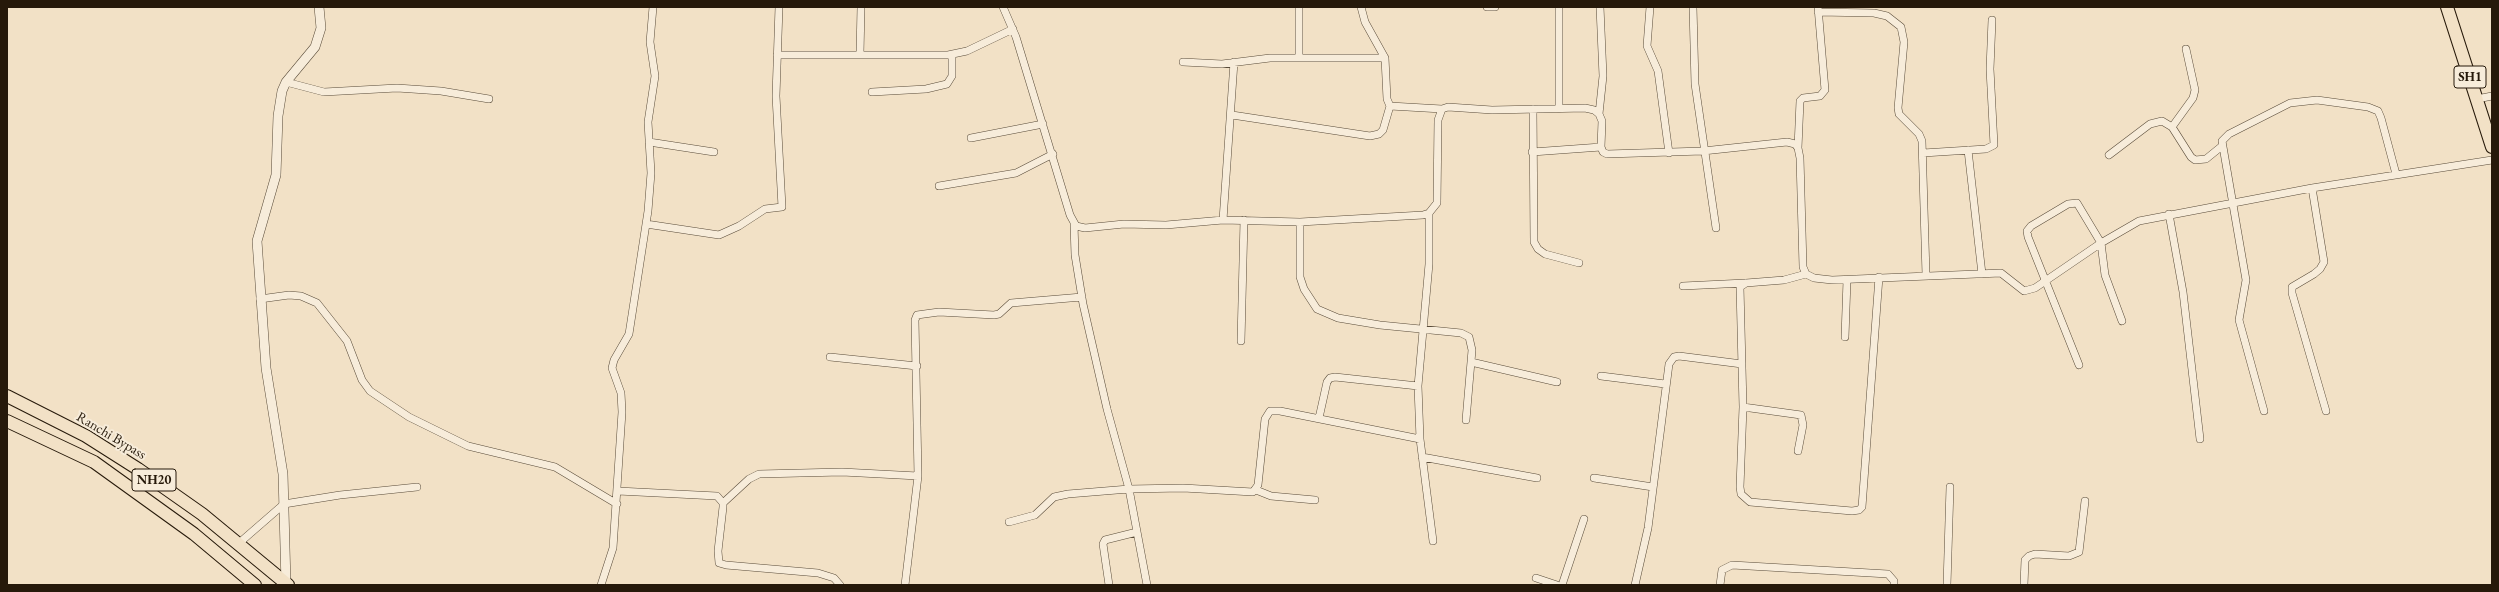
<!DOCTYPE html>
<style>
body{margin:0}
#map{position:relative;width:2499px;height:592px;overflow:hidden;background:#f2e1c6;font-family:"EB Garamond",serif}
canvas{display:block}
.frame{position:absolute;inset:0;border:8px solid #26190a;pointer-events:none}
</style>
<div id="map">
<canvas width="2499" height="592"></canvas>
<div class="frame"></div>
</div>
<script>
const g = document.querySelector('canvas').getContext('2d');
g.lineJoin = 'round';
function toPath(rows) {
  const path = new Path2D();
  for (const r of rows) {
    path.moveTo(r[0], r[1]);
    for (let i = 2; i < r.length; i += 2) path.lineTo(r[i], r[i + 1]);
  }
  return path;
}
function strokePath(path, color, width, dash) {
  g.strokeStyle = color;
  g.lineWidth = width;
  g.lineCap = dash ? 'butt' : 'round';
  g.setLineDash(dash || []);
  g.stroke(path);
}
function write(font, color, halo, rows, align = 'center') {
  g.font = font + ' "EB Garamond",serif';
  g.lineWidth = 4;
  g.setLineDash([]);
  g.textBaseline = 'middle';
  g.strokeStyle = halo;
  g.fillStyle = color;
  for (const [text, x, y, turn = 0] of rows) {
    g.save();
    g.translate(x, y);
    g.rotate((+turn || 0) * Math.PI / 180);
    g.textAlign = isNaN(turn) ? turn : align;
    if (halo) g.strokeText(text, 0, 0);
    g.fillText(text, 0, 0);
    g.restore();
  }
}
const minor = toPath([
 [1003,7,1016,37,1070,215,1076,226,1085,228,1124,224,1166,225,1223,220,1300,222,1423,215,1429,213,1437,203,1438,120,1442,109,1448,107,1492,110,1585,108,1594,110,1599,114,1602,121,1601,147,1603,152,1607,154,1703,151,1787,142,1795,144,1798,148,1800,158,1803,267,1806,274,1814,278,1832,280,2001,273,2024,291,2035,288,2101,243,2139,221,2312,188,2492,160],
 [1361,7,1365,22,1385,58,1387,99,1390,106,1442,109],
 [1487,7,1495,7],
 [1559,7,1559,109],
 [1650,7,1647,46,1658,71,1669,153],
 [1693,7,1695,84,1716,228],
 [1818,12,1874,13,1887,16,1901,27,1904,42,1898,108,1899,114,1919,134,1922,141,1926,275],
 [860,54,861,7],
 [777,55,948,55,967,51,1013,29],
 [1299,58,1299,7],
 [1183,62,1222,64,1270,58,1385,58],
 [286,82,324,92,397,88,441,91,489,99],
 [872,92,926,89,947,84,952,76,952,55],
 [2477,99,2492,96],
 [1533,109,1534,242,1538,249,1545,254,1579,263],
 [1599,114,1603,76,1600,7],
 [1232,115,1370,136,1379,134,1383,130,1390,106],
 [2172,127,2193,98,2195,90,2186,49],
 [971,138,1043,124],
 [649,142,714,152],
 [1798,148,1800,101,1803,98,1820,96,1825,90,1818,7],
 [1968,150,1982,274],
 [1532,152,1601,147],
 [1923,153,1986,149,1994,145,1990,69,1992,20],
 [2109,155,2150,124,2162,121,2172,127,2191,157,2195,160,2206,159,2222,146],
 [939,186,1016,173,1053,154],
 [2312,188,2324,262,2320,269,2314,274,2292,287,2292,293,2326,411],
 [1429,213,1429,264,1418,386,1420,439,1433,541],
 [2169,214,2183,292,2200,439],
 [1223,220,1234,62],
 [1300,222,1300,277,1304,289,1317,309,1338,318,1380,325,1461,333,1469,337,1472,350,1466,420],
 [646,224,719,235,739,226,765,209,782,207,776,96,779,7],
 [1074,224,1075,255,1083,304,1107,409,1129,489,1147,585],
 [1806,274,1784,280,1746,283,1740,287,1743,407,1740,487,1741,494,1750,502,1852,511,1859,510,1862,507,1879,277],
 [1683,286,1745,283],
 [260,299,289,295,301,296,317,303,347,341,362,380,370,391,409,417,468,446,555,467,617,504],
 [1845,337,1847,280],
 [1241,341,1244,220],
 [830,357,917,366],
 [1471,362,1557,382],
 [2079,365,2028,237,2027,231,2031,226,2068,204,2077,203,2101,243,2105,275,2122,321],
 [1601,376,1665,384],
 [1743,407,1801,415,1803,425,1798,451],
 [2264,411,2239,320,2246,280,2222,141,2229,134,2290,103,2317,100,2368,107,2378,111,2381,118,2396,174],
 [1319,418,1327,382,1330,378,1335,377,1418,386],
 [1422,457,1537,478],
 [1594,478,1653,487],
 [1256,490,1271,496,1315,500],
 [618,491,717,496,723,503,723,507,718,551,719,563,726,565,818,573,834,578,840,585],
 [723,503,749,479,759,474,842,472,918,476],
 [1009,522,1035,515,1054,497,1068,494,1129,489,1183,488,1253,492,1258,485,1265,419,1270,411,1280,411,1420,439],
 [238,544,284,504,340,495,417,487],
 [1536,578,1557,585],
 [601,585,613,548,622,412,621,393,612,368,614,360,629,334,648,211,651,173,648,122,655,76,650,42,653,7],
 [905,585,918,476,915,320,917,315,939,312,994,315,999,314,1011,303,1082,297],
 [1109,585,1103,544,1105,540,1137,532],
 [1562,585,1584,519],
 [1635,585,1648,528,1669,364,1674,357,1679,356,1742,364],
 [1720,585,1722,570,1732,565,1888,574,1894,581,1894,585],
 [1947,585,1950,487],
 [2024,585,2025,560,2029,556,2035,554,2069,556,2079,552,2085,501]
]);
const tertiary = toPath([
 [286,584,283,474,266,368,257,241,276,175,278,116,282,91,286,82,315,47,321,28,319,7]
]);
const primary = toPath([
 [2447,7,2492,147]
]);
const trunk = toPath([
 [7,396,86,436,138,469,202,514,288,585],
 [7,421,94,462,194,534,255,585]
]);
strokePath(minor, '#594b39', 8);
strokePath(tertiary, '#594b39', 10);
strokePath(primary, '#26190a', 14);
strokePath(trunk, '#26190a', 14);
strokePath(minor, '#f7ecda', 7);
strokePath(tertiary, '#f7ecda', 9);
strokePath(primary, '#f2e1c6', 12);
strokePath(trunk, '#f2e1c6', 12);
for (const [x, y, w] of [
 [2470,77,32],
 [154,480,44]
]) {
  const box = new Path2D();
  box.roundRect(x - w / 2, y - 11, w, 22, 3);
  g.fillStyle = '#f7ecda';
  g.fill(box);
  strokePath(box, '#26190a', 1);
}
write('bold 13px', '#26190a', null, [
 ["SH1",2470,77],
 ["NH20",154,480]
]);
write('14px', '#26190a', '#f7ecda', [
 ["Ranchi Bypass",111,436,31]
]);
</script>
